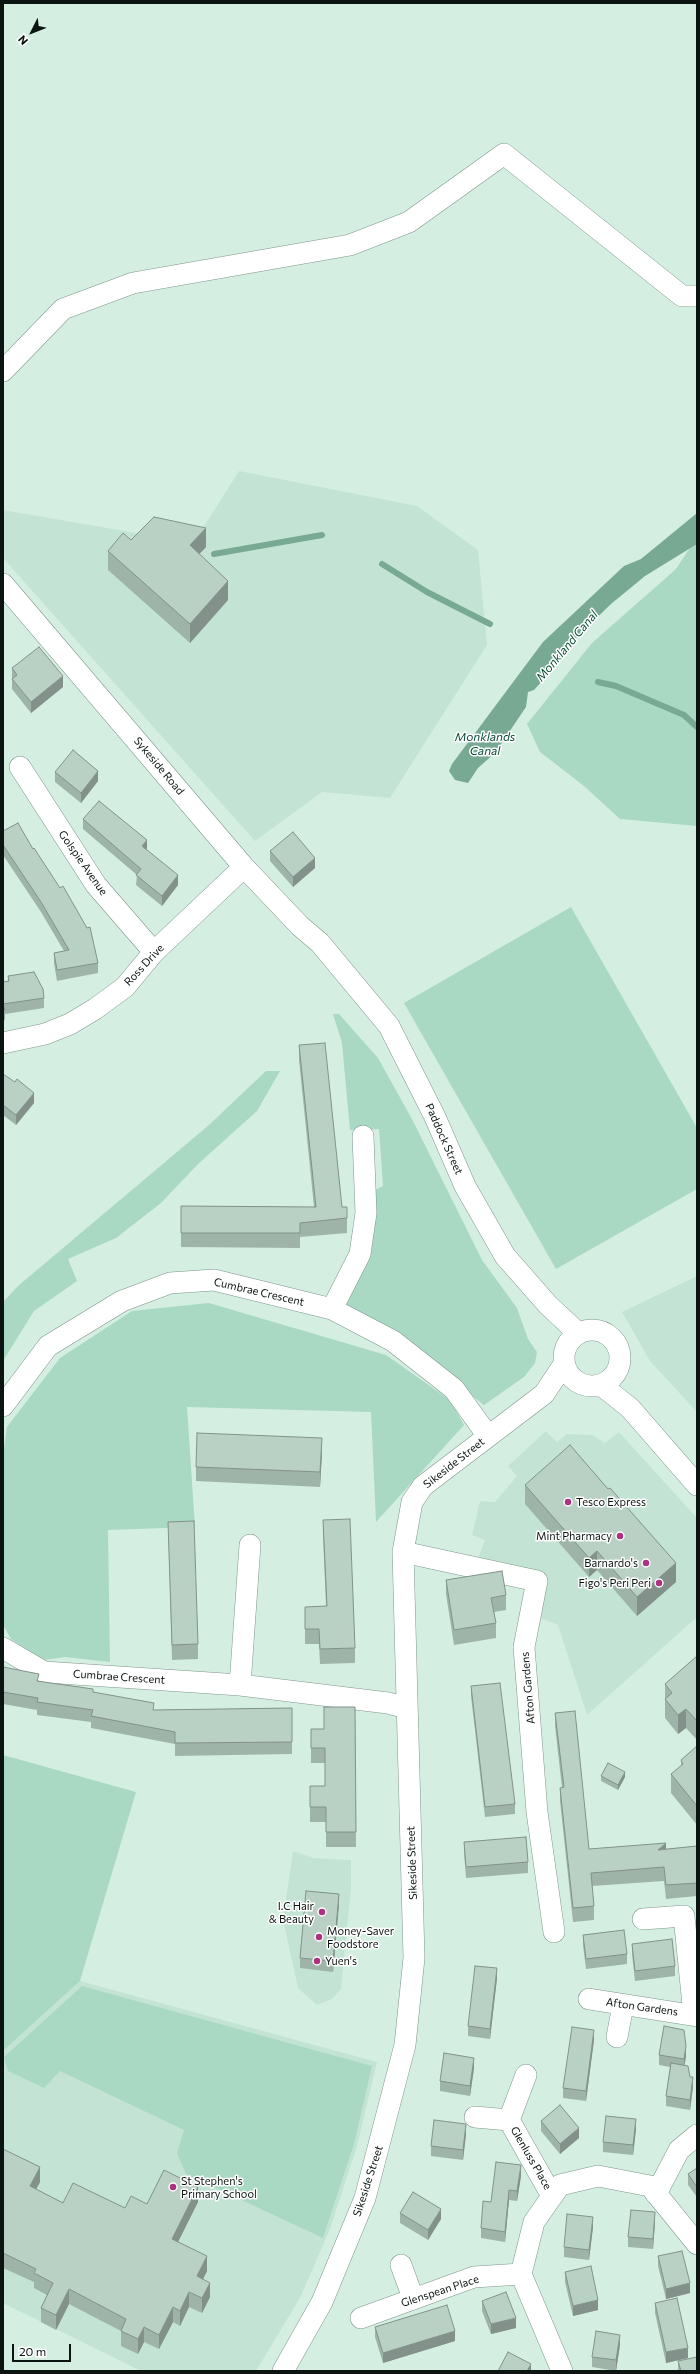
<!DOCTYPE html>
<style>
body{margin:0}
#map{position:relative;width:700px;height:2374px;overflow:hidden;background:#d5eee2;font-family:Commissioner,sans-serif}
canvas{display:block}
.frame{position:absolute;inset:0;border:4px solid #0b1410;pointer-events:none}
.north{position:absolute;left:12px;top:12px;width:40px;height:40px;-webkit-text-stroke:3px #fff;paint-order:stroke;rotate:228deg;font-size:11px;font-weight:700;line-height:16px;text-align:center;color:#0b1410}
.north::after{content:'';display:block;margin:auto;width:14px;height:18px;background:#0b1410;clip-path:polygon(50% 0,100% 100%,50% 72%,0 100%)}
.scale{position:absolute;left:12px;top:2344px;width:59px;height:18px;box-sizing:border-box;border:2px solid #0b1410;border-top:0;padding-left:5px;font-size:12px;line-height:14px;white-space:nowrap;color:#0b1410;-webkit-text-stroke:3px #fff;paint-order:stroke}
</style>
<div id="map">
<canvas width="700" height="2374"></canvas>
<div class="frame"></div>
<div class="north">N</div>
<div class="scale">20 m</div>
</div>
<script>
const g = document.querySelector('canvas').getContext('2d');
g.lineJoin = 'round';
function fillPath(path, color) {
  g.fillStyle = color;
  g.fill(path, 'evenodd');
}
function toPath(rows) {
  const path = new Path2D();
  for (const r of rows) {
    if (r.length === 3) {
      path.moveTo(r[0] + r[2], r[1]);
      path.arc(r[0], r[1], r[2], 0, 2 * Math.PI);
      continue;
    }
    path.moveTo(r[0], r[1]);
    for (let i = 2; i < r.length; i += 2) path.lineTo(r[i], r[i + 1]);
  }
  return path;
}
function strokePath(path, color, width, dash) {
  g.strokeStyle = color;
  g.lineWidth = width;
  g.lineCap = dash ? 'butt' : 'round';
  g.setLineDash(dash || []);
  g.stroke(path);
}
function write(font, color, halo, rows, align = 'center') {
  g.font = font + ' Commissioner,sans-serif';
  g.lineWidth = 3;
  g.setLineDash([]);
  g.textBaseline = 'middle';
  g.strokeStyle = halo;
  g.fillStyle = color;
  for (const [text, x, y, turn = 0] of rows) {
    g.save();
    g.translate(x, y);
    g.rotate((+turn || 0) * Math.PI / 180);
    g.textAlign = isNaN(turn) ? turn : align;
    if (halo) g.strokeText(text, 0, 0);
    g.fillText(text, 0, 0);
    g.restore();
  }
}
fillPath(toPath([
 [239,471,417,506,478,550,487,645,390,798,322,792,255,841,3,558,3,510,136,533,203,528],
 [697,1276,697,1412,650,1361,622,1312],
 [546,1431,557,1442,567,1434,592,1435,605,1443,619,1432,697,1518,697,1617,587,1715,558,1625,538,1617,545,1577,478,1558,485,1540,472,1535,480,1501,495,1502,517,1476,508,1466],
 [293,1851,313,1858,351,1860,351,1889,341,1989,332,1999,317,2005,298,1988,283,1920],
 [80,1981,377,2062,357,2146,330,2229,300,2298,256,2371,141,2371,3,2303,3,2051]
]), '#c3e4d4');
fillPath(toPath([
 [697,537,697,826,620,819,584,786,540,752,527,724,592,643,676,569],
 [571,907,697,1128,697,1189,556,1269,404,1003],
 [333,1014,339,1014,378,1058,413,1121,482,1260,517,1308,528,1339,537,1352,535,1363,524,1377,484,1405,457,1384,349,1313,344,1301,372,1249,373,1191,383,1186,379,1129,350,1130,342,1043],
 [266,1071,280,1071,257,1111,198,1164,161,1203,116,1238,68,1259,77,1281,34,1311,3,1361,3,1302,18,1286,209,1125],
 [209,1303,386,1355,450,1400,464,1425,376,1522,371,1412,187,1407,195,1527,108,1530,110,1662,65,1657,44,1660,11,1639,3,1625,3,1455,7,1427,60,1358,132,1311],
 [3,1755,136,1792,80,1981,3,2051],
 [82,1986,372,2066,354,2144,323,2238,186,2174,177,2153,184,2130,60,2071,44,2088,8,2071,4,2057]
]), '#a9d9c3');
fillPath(toPath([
 [697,513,697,544,645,576,611,604,572,642,553,669,534,690,528,692,526,707,495,753,478,768,468,783,455,780,449,771,452,764,543,642,624,566,641,559]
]), '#77a993');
strokePath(toPath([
 [214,554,322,535],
 [382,564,427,592,490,624],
 [598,682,616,686,684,715,697,727]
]), '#77a993', 6);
const minor = toPath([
 [3,371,63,309,133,283,350,245,409,222,504,154,682,296,697,296],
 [3,584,244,867,300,926,320,943,389,1026,435,1117,465,1186,505,1256,548,1305,578,1333],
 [20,767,96,885,154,952],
 [3,1043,45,1034,70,1024,95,1009,125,987,154,952,244,867],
 [332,1309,360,1254,366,1213,363,1136],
 [592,1358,28],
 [601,1385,630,1408,697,1485],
 [3,1406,48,1346,122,1301,170,1283,214,1280,332,1309,393,1341,454,1389,488,1436],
 [403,1552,537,1581,524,1647,537,1812,554,1932],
 [3,1648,44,1672,240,1685,388,1703,407,1708],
 [240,1685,250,1545],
 [643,1919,684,1916,694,2015],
 [589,1999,697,2016],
 [617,2037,623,2005],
 [526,2075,509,2120,552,2196],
 [475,2117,509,2120],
 [656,2194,679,2150,697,2135],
 [401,2265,413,2298],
 [361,2318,474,2277,521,2274],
 [283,2371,322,2302,365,2198,405,2045,414,1958,403,1552,412,1502,423,1486,544,1394,564,1364],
 [562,2371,521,2274,534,2222,560,2185,598,2176,650,2186,697,2244]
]);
strokePath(minor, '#7f968b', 22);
strokePath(minor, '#fff', 21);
fillPath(toPath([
 [131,540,206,547,199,554,228,600,190,643,108,570,108,551],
 [12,668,63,687,31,713,12,689],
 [55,772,98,781,81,803,55,782],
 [83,819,147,850,178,885,162,906,136,885,137,875,83,829],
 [3,831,33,849,98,963,98,973,57,981,54,963,54,953,64,951,41,912,3,855],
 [270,851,315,868,293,887,270,861],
 [8,976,44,998,44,1008,5,1014,5,1020,3,1021,3,982,8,981],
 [299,1045,342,1207,347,1218,347,1233,300,1237,300,1248,181,1247,181,1206,314,1207,299,1060],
 [3,1074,34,1103,16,1125,3,1115],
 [322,1453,320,1487,196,1481,196,1467],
 [525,1485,608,1489,676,1582,637,1616,597,1570,589,1577,525,1504],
 [323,1520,355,1648,355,1663,320,1664,319,1644,305,1644,305,1607,326,1606,323,1535],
 [168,1522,198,1644,198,1659,172,1660],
 [446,1580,506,1595,506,1610,494,1612,496,1623,496,1638,454,1645,446,1594],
 [697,1656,697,1740,686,1728,678,1734,665,1718,665,1684],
 [3,1667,39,1681,93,1692,154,1710,292,1708,292,1754,175,1756,175,1744,91,1728,91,1722,37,1715,37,1710,3,1704],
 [471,1686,515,1804,515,1814,485,1817,471,1696],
 [355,1707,356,1847,326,1847,326,1822,310,1822,310,1786,325,1786,325,1763,311,1763,311,1729,324,1729],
 [555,1713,589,1849,666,1849,697,1846,697,1896,666,1899,664,1881,592,1886,594,1906,594,1920,573,1922,560,1801,560,1788,562,1788,555,1726],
 [697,1746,697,1825,671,1793,671,1774,681,1766,681,1760],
 [601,1776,625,1777,618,1790,601,1781],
 [464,1842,528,1862,528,1873,466,1878,464,1852],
 [339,1904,333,1972,300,1968,300,1958],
 [583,1935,627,1954,627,1964,586,1969,583,1945],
 [632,1944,675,1966,675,1976,635,1981,632,1954],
 [497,1978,490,2039,468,2036,468,2026],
 [594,2040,586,2101,563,2098,563,2088],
 [659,2055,686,2056,684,2065,693,2087,690,2110,666,2106,666,2096,670,2067,659,2065],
 [474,2068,470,2096,440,2091,440,2081],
 [541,2121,579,2138,560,2154,541,2131],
 [636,2129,633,2155,603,2152,603,2142],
 [466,2134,463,2160,431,2156,431,2146],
 [3,2149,40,2182,36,2189,63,2203,125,2208,147,2204,198,2202,178,2242,207,2271,203,2279,210,2297,202,2313,189,2307,180,2326,173,2322,159,2349,144,2342,138,2354,121,2346,121,2331,69,2304,56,2330,41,2322,41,2308,47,2295,34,2288,34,2282,3,2268],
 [697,2168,697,2197,688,2185,688,2174],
 [521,2176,517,2201,509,2200,505,2242,481,2238,481,2228,491,2202],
 [400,2213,441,2219,428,2240,400,2223],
 [655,2222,653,2249,628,2247,628,2237],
 [593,2227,589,2260,564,2257,564,2247],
 [658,2256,690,2293,666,2299,658,2266],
 [565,2272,598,2310,573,2316,565,2282],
 [482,2301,516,2328,491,2334,482,2311],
 [655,2303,688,2358,666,2363,655,2313],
 [375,2327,455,2341,383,2363,375,2337],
 [620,2345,616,2371,592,2367,592,2357],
 [678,2361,697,2371,678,2371]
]), '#9fb4a9');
fillPath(toPath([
 [206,528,206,547,190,564,190,545],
 [228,581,228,600,190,643,190,624],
 [63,676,63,687,31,713,31,702],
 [98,771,98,781,81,803,81,793],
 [147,840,147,850,142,857,142,846],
 [315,858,315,868,293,887,293,877],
 [178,875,178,885,162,906,162,896],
 [34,1093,34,1103,16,1125,16,1115],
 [322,1438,322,1453,320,1487,320,1472],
 [597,1551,597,1570,589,1577,589,1558],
 [676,1563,676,1582,637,1616,637,1597],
 [686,1709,686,1728,678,1734,678,1715],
 [625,1772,625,1777,618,1790,618,1785],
 [666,1843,666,1857,658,1850],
 [339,1894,339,1904,333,1972,333,1961],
 [497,1968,497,1978,490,2039,490,2029],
 [594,2030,594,2040,586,2101,586,2091],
 [686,2046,686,2056,684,2069,684,2059],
 [474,2058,474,2068,470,2096,470,2086],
 [693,2077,693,2087,690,2110,690,2100],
 [636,2119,636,2129,633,2155,633,2145],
 [466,2124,466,2134,463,2160,463,2150],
 [579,2128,579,2138,560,2154,560,2144],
 [521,2165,521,2176,517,2201,517,2191],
 [40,2167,40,2182,30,2201,30,2186],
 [198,2187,198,2202,172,2254,172,2239],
 [509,2190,509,2200,505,2242,505,2232],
 [441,2209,441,2219,428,2240,428,2230],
 [655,2212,655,2222,653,2249,653,2239],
 [593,2217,593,2227,589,2260,589,2250],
 [207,2256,207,2271,197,2291,197,2276],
 [210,2283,210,2297,202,2313,202,2298],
 [690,2283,690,2293,666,2299,666,2289],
 [69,2289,69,2304,56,2330,56,2315],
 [189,2292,189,2307,180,2326,180,2311],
 [598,2300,598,2310,573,2316,573,2306],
 [173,2307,173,2322,159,2349,159,2335],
 [516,2318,516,2328,491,2334,491,2324],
 [144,2327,144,2342,138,2354,138,2339],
 [455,2331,455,2341,383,2363,383,2353],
 [620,2335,620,2345,616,2371,616,2360],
 [688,2348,688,2358,666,2363,666,2352],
 [531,2364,531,2371,527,2371]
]), '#82928a');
const building = toPath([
 [154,517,206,528,190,545,228,581,190,624,108,551,123,533,131,540,154,517],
 [39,647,63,676,31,702,12,679,17,675,12,668,39,647],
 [73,750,98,771,81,793,55,772,73,750],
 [99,801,147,840,142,846,178,875,162,896,136,875,141,869,83,819,99,801],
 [18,823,33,849,34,848,60,888,63,886,87,928,90,927,98,963,57,970,54,953,69,950,41,902,3,845,3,831,18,823],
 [293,832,315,858,293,877,270,851,293,832],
 [34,972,43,989,44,998,3,1004,5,1010,3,1011,3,982,9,981,8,976,34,972],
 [325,1043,342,1207,347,1207,347,1218,300,1223,300,1233,181,1233,181,1206,316,1207,299,1045,325,1043],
 [3,1074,15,1082,17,1079,34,1093,16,1115,3,1105,3,1074],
 [197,1433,322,1438,320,1472,196,1467,197,1433],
 [570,1445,608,1489,610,1488,676,1563,637,1597,597,1551,589,1558,525,1485,570,1445],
 [350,1519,355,1648,320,1649,319,1629,305,1629,305,1607,327,1606,323,1520,350,1519],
 [194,1521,198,1644,172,1645,168,1522,194,1521],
 [502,1571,506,1595,491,1598,496,1623,454,1630,446,1580,502,1571],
 [697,1656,697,1721,686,1709,678,1715,665,1699,672,1693,665,1684,697,1656],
 [3,1667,39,1674,37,1681,93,1689,93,1692,154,1703,153,1710,292,1708,292,1742,175,1743,175,1732,91,1716,93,1710,37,1702,38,1698,3,1692,3,1667],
 [500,1683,515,1804,485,1807,471,1686,500,1683],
 [324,1707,355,1707,356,1832,326,1832,326,1807,310,1807,310,1786,325,1786,325,1748,311,1748,311,1729,324,1729,324,1707],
 [575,1711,589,1849,666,1843,658,1850,697,1846,697,1883,666,1885,664,1867,591,1873,594,1906,573,1908,560,1788,564,1787,555,1713,575,1711],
 [697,1746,697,1806,671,1774,683,1764,681,1760,697,1746],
 [608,1763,625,1772,618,1785,601,1776,608,1763],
 [526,1837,528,1862,466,1867,464,1842,526,1837],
 [306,1891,339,1894,333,1961,300,1958,306,1891],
 [624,1930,627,1954,586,1959,583,1935,624,1930],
 [672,1939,675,1966,635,1971,632,1944,672,1939],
 [475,1966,497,1968,490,2029,468,2026,475,1966],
 [664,2026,684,2030,686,2046,684,2059,659,2055,664,2026],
 [572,2027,594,2030,586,2091,563,2088,572,2027],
 [444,2053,474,2058,470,2086,440,2081,444,2053],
 [671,2063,688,2066,690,2077,693,2077,690,2100,666,2096,671,2063],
 [560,2105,579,2128,560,2144,541,2121,560,2105],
 [606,2116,636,2119,633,2145,603,2142,606,2116],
 [434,2120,466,2124,463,2150,431,2146,434,2120],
 [3,2149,40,2167,30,2186,63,2203,73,2183,125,2208,131,2196,147,2204,164,2170,198,2187,172,2239,207,2256,197,2276,210,2283,202,2298,189,2292,180,2311,173,2307,159,2335,144,2327,138,2339,121,2331,126,2319,69,2289,56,2315,41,2308,53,2283,34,2273,36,2269,3,2253,3,2149],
 [496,2162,521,2165,517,2191,509,2190,505,2232,481,2228,483,2201,491,2202,496,2162],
 [697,2168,697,2187,688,2174,697,2168],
 [413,2192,441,2209,428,2230,400,2213,413,2192],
 [631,2210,655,2212,653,2239,628,2237,631,2210],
 [567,2214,593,2217,589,2250,564,2247,567,2214],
 [682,2251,690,2283,666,2289,658,2256,682,2251],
 [591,2266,598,2300,573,2306,565,2272,591,2266],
 [506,2292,516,2318,491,2324,482,2301,506,2292],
 [677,2298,688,2348,666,2352,655,2303,677,2298],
 [447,2305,455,2331,383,2353,375,2327,447,2305],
 [596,2331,620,2335,616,2360,592,2357,596,2331],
 [508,2352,531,2364,527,2371,498,2371,508,2352],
 [697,2357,697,2371,681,2371,678,2361,697,2357]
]);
fillPath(building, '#b9d1c5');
strokePath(building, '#82928a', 1);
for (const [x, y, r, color] of [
 [568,1502,4,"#ad3182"],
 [620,1536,4,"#ad3182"],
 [646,1563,4,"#ad3182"],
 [659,1583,4,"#ad3182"],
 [322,1912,4,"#ad3182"],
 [319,1937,4,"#ad3182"],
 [317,1961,4,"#ad3182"],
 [173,2187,4,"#ad3182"]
]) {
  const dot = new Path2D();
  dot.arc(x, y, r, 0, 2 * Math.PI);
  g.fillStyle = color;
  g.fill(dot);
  strokePath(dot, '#fff', 1.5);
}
write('11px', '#0b1410', '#fff', [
 ["Sykeside Road",159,766,50],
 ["Golspie Avenue",83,863,55],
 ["Ross Drive",144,965,-47],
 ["Paddock Street",444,1139,66],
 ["Cumbrae Crescent",259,1292,13],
 ["Sikeside Street",454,1463,-38],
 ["Cumbrae Crescent",119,1677,4],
 ["Afton Gardens",528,1688,-95],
 ["Sikeside Street",412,1863,-92],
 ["Afton Gardens",642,2007,8],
 ["Glenluss Place",531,2158,60],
 ["Sikeside Street",368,2181,-72],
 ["Glenspean Place",440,2291,-18]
]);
write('11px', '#0b1410', '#fff', [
 ["Tesco Express",576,1502],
 ["Mint Pharmacy",612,1536,"right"],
 ["Barnardo's",638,1563,"right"],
 ["Figo's Peri Peri",651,1583,"right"],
 ["I.C Hair",314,1906,"right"],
 ["& Beauty",314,1919,"right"],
 ["Money-Saver",327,1931],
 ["Foodstore",327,1944],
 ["Yuen's",325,1961],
 ["St Stephen's",181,2181],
 ["Primary School",181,2194]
], 'left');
write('italic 12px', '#074c37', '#fff', [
 ["Monkland Canal",567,646,-50],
 ["Monklands",485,737],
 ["Canal",485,751]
]);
</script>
